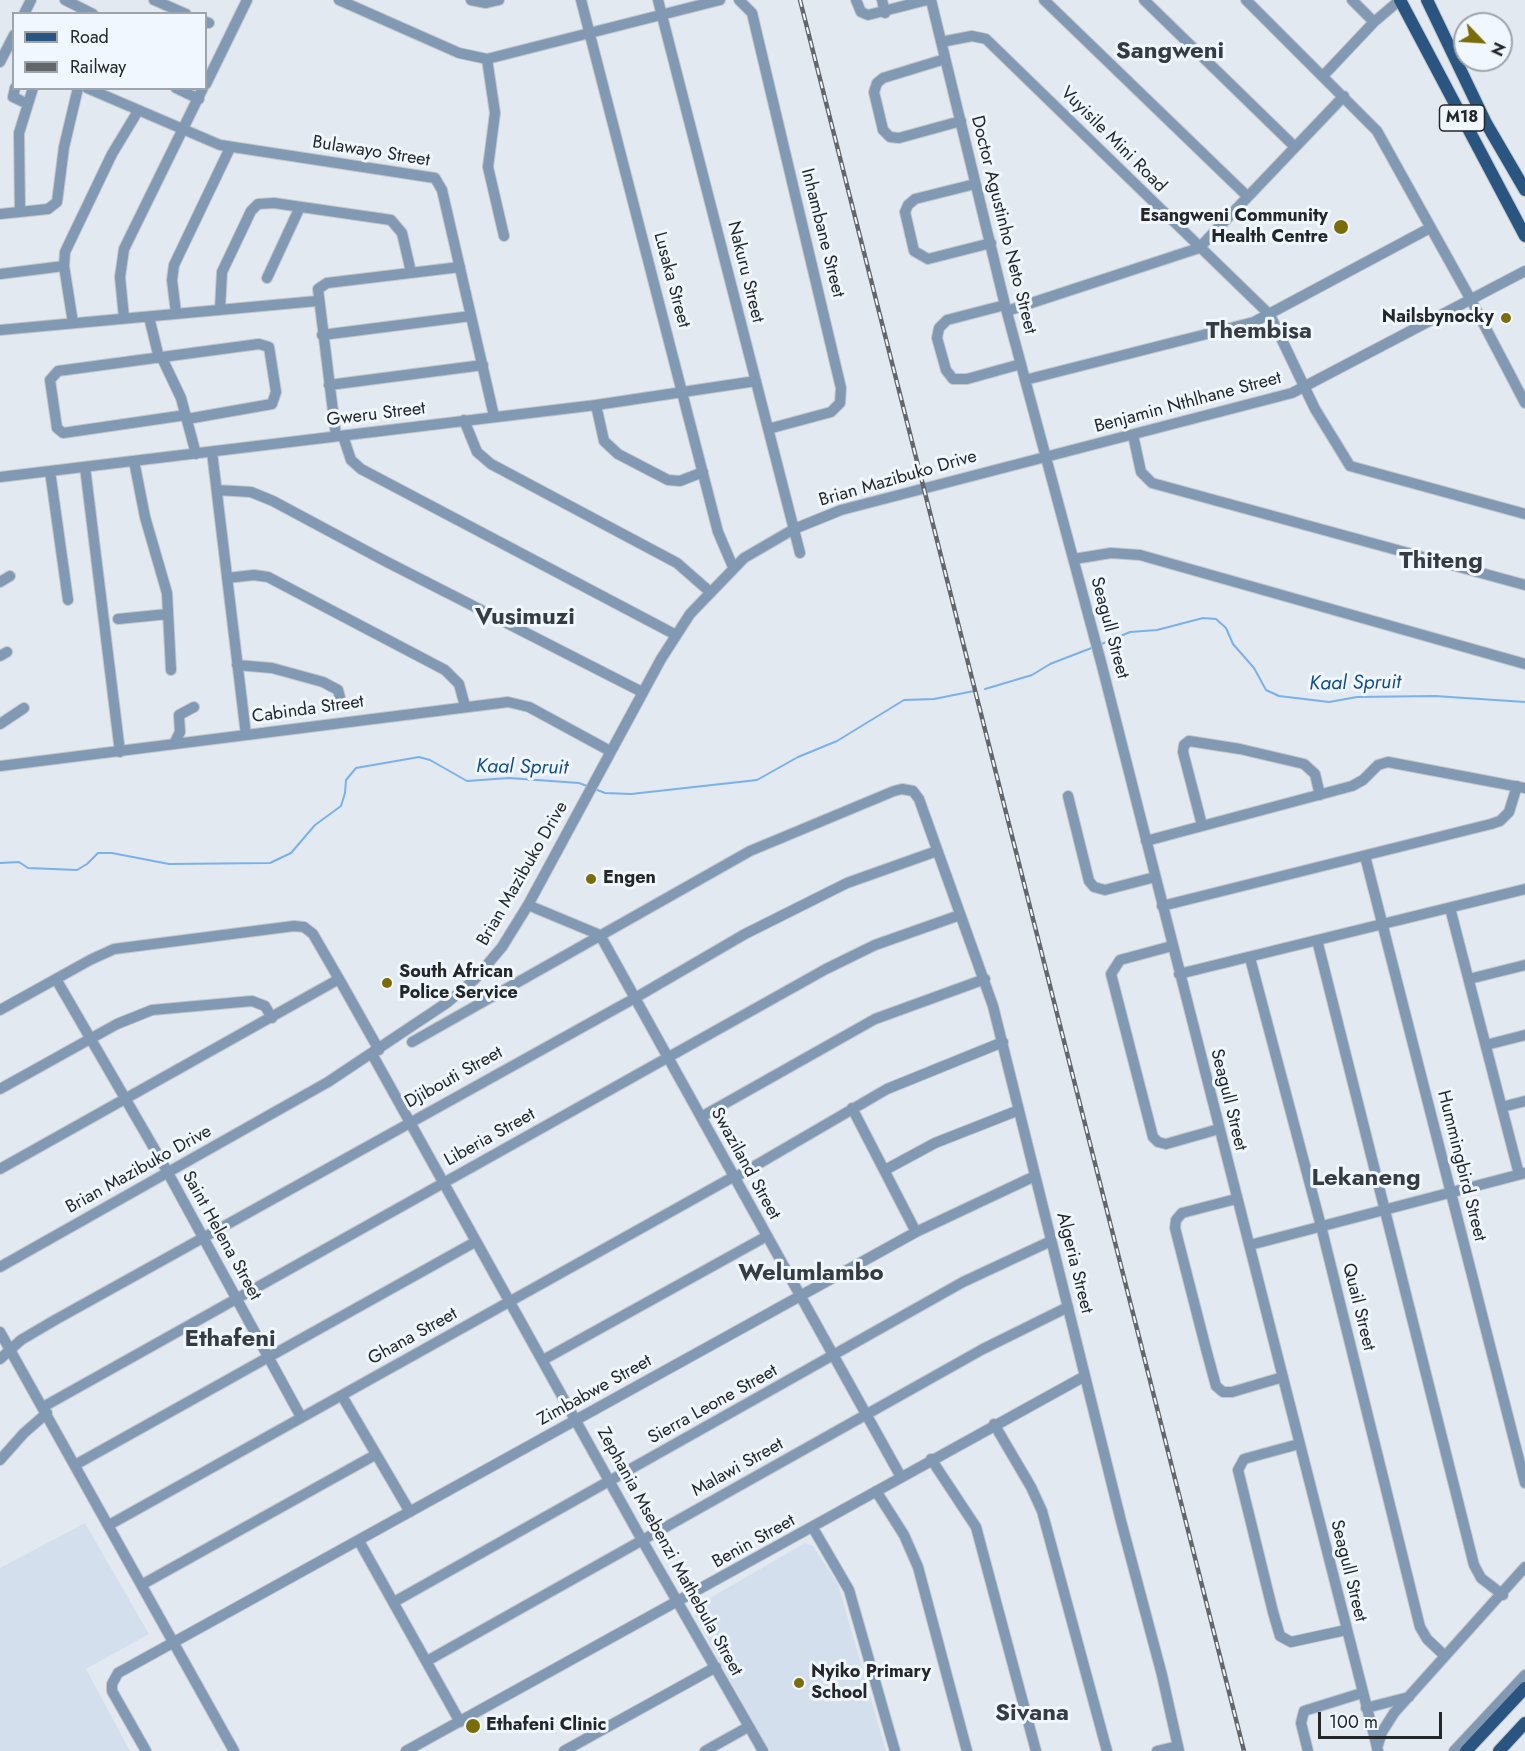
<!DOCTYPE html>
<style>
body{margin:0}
#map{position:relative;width:1525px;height:1751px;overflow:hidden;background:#e3e9f1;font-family:Jost,sans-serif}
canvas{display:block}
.legend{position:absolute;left:12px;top:12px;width:195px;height:78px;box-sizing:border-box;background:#f0f7fe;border:2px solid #9ea4a9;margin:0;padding:8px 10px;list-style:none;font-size:18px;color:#242729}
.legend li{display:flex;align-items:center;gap:12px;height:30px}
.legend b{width:30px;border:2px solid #9ea4a9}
.north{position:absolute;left:1453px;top:12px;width:60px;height:60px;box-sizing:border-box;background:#f0f7fe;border:2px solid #9ea4a9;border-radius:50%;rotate:115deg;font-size:16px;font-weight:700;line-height:24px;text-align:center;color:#242729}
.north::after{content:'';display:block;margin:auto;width:21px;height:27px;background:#7a6d09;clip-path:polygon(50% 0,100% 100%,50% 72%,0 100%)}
.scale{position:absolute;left:1318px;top:1712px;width:124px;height:27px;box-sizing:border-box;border:3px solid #242729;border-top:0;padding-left:8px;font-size:18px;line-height:21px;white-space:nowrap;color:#242729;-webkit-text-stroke:4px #f0f7fe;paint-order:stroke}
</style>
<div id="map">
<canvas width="1525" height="1751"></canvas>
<ul class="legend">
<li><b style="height:8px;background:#2a5580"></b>Road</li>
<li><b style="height:8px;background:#63676b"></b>Railway</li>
</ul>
<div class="north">N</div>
<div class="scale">100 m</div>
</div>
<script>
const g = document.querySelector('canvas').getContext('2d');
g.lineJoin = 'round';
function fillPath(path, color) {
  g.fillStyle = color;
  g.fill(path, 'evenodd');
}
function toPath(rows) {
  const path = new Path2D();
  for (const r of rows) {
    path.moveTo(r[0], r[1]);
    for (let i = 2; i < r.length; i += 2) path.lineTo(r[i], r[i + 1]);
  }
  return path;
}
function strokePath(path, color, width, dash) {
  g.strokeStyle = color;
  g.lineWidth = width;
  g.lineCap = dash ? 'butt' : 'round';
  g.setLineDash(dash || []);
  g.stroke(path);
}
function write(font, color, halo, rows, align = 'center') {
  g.font = font + ' Jost,sans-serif';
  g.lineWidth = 6;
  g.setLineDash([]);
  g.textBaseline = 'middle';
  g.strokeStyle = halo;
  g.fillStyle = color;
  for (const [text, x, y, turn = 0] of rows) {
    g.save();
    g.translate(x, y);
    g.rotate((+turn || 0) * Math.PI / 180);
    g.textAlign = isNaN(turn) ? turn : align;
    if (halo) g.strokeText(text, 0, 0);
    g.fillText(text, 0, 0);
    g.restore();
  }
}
fillPath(toPath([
 [85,1523,149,1634,86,1669,130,1751,0,1751,0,1568],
 [805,1543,813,1546,838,1584,886,1751,769,1751,695,1616,698,1605]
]), '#d3dfec');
strokePath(toPath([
 [1099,645,1130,632,1157,630,1203,618,1216,619,1226,628,1233,644,1254,668,1266,690,1279,696,1329,702,1357,697,1435,696,1525,702],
 [985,689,1032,675,1050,664,1094,647],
 [595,789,605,793,631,794,757,780,798,757,837,741,904,700,934,699,974,691],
 [0,863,19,862,28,868,77,870,87,864,98,853,112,853,169,864,270,863,291,853,315,825,341,806,345,793,346,780,356,768,419,757,430,760,467,781,509,778,579,783,587,786]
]), '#7ab1ea', 2);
const minor = toPath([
 [65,0,93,14],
 [154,0,186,14],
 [339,0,459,53,487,59,720,0],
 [471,0,486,3,499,0],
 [581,0,718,532,733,567],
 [658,0,800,553],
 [739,0,752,13,841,388,840,403,831,412,768,429],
 [856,0,861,12,868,15,927,0],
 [882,0,885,13],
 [931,0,1005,305,1102,666,1378,1751],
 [1044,0,1247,196],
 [1144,0,1295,147],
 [1246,0,1377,131,1471,300,1525,403],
 [1352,0,1374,22],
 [24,14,31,0],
 [206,22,209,23],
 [941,42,972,36,986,39,1270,315,1315,409,1350,466,1525,514],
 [487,59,495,113,488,167,504,236],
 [945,59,883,78,877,83,874,92,883,130,890,137,899,138,961,121],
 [0,62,14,35],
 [1323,76,1374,22,1400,0],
 [206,84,247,0],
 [15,88,13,97,28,104],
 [87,88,220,145,435,178,442,190,494,416],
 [176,88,199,99],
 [975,184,915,199,908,205,905,212,914,251,928,259,991,243],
 [20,212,19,133,33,88],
 [0,214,48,209,57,202,64,147,78,88],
 [0,274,64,266],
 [267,278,300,207],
 [1005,305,947,320,939,328,937,338,946,370,953,379,967,379,1021,364],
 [220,309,222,272,251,211,258,204,274,203,391,220,402,233,411,272],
 [1007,311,1199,248,1344,96],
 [176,313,172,280,174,265,230,148],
 [149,317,159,358],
 [124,318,120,277,124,249,203,88],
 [73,323,64,266,65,252,112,154,138,111],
 [0,330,317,301],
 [322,335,471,316],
 [162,358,181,398,196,454],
 [1025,380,1254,322,1430,228],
 [329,385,483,365],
 [596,405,604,441,618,454,668,480,680,481,703,472],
 [186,415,63,433,57,428,50,380,58,371,259,344,269,347,276,392,272,404,187,419],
 [464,420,477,452,491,464,677,563,709,591],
 [1133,435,1141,472,1152,483,1525,585],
 [336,436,318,289,327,283,460,267],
 [343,436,351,460,361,469,676,635],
 [212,452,246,735],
 [134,461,145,517,167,593,171,670],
 [85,467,120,752],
 [50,471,68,600],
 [0,477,596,405,756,381],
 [217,490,251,492,273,501,385,561,642,692],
 [1074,559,1111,553,1140,555,1525,664],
 [227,578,254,575,268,577,445,670,459,684,465,706],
 [0,582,10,576],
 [118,619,168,614],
 [0,656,7,652],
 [237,665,272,668,323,682,338,690,342,705],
 [0,724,24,708],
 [174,744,180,732,179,715,194,707],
 [0,766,508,702,529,707,610,751],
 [1068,796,1089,881,1094,887,1105,890,1155,877],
 [1202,825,1183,752,1184,745,1189,741,1240,749,1304,764,1315,774,1320,795],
 [1146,841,1352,786,1363,780,1378,765,1388,762,1525,788],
 [1365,856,1525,1483],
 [528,905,600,935,901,1477],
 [1162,906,1491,824,1500,821,1509,812,1517,786],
 [1450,908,1519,1174],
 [1317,940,1474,1565,1481,1578,1503,1595],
 [1172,946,1120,960,1111,974,1153,1137,1158,1142,1166,1144,1219,1129],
 [1250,958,1321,1226,1420,1627,1427,1639,1445,1656],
 [1179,974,1525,889],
 [56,979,162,1162,301,1417],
 [1469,979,1525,965],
 [0,1010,90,960,114,949,294,926,304,927,313,934,339,979],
 [412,1042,750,851,894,791,902,789,913,791,919,799,993,1006,1121,1521,1162,1675,1179,1751],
 [1486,1045,1525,1035],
 [372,1054,642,1540,763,1751],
 [0,1089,117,1024,152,1010,252,1001,265,1006,272,1018],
 [1502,1107,1525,1101],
 [852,1108,916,1232],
 [701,1117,875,1019,985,979],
 [0,1169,339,979,379,1050],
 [885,1170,935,1143,1019,1110],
 [734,1178,887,1089,1003,1042],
 [1236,1199,1182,1213,1176,1220,1175,1228,1206,1349,1216,1386,1223,1392,1232,1392,1283,1377],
 [1250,1245,1525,1173],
 [0,1267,328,1082,448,1002,475,979,502,947,528,905,661,659,690,614,744,558,794,529,841,510,1292,393,1525,271],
 [0,1332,234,1751],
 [0,1359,21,1340,55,1320,635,998,745,934,847,883,937,851],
 [543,1360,767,1236],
 [342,1396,410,1512],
 [43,1407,826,969,875,945,960,915],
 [994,1424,1031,1487,1042,1511,1107,1751],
 [1299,1444,1244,1459,1238,1470,1273,1612,1280,1636,1291,1642,1346,1630],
 [931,1459,976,1527,1036,1751],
 [0,1460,24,1433,47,1413],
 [75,1465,475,1242],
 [876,1491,904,1535,918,1567,967,1751],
 [109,1525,733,1177],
 [813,1528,849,1590,895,1751],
 [359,1541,460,1722],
 [143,1584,375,1455],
 [394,1602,963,1282,1051,1241],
 [427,1661,983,1349,1068,1307],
 [1366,1708,1409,1697],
 [1377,1748,1382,1732,1394,1713,1525,1567],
 [146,1751,112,1691,112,1684,118,1673,916,1232,1035,1176],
 [406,1751,1085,1376],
 [564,1751,716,1667],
 [705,1751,748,1727],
 [1157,1751,1178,1746],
 [1308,1751,1301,1723,1304,1711,1362,1693],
 [1454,1751,1525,1675]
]);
const major = toPath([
 [1400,0,1525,236],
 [1427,0,1486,123,1525,190],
 [1466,1751,1525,1688],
 [1499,1751,1525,1723]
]);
strokePath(minor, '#c1c6cd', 12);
strokePath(major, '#c1c6cd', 14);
strokePath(minor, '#8199b2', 10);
strokePath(major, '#2a5580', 12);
const rail = toPath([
 [800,0,1244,1751]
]);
strokePath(rail, '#63676b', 4.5);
strokePath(rail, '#f0f7fe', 2, [7]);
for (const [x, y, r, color] of [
 [1341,227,8,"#7a6d09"],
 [1506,318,6,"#7a6d09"],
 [591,879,6,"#7a6d09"],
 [387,983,6,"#7a6d09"],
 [799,1683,6,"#7a6d09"],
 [473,1726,8,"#7a6d09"]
]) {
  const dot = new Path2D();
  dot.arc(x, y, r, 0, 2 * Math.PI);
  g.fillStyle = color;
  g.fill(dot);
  strokePath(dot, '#f0f7fe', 2);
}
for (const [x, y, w] of [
 [1462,118,45]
]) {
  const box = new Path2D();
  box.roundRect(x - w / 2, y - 13, w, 26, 4.5);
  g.fillStyle = '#f0f7fe';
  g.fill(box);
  strokePath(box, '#242729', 1.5);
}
write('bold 16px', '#242729', null, [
 ["M18",1462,118]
]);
write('18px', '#242729', '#f0f7fe', [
 ["Vuyisile Mini Road",1113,140,45],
 ["Bulawayo Street",371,152,9],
 ["Doctor Agustinho Neto Street",1003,225,76],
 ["Inhambane Street",822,233,76],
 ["Nakuru Street",745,272,76],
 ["Lusaka Street",671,280,75],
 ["Benjamin Nthlhane Street",1188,403,-15],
 ["Gweru Street",376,415,-7],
 ["Brian Mazibuko Drive",898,479,-16],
 ["Seagull Street",1109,628,75],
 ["Cabinda Street",308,710,-8],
 ["Brian Mazibuko Drive",523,874,-60],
 ["Djibouti Street",454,1078,-29],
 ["Seagull Street",1228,1100,76],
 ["Liberia Street",490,1138,-29],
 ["Swaziland Street",745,1164,61],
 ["Hummingbird Street",1461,1166,76],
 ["Brian Mazibuko Drive",139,1170,-29],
 ["Saint Helena Street",221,1236,61],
 ["Algeria Street",1074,1263,76],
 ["Quail Street",1358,1307,76],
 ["Ghana Street",413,1337,-29],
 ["Zimbabwe Street",595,1391,-29],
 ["Sierra Leone Street",713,1405,-29],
 ["Malawi Street",738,1468,-29],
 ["Benin Street",754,1542,-29],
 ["Zephania Msebenzi Mathebula Street",669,1552,61],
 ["Seagull Street",1348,1571,76]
]);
write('bold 18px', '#242729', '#f0f7fe', [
 ["Esangweni Community",1328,217,"right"],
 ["Health Centre",1328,238,"right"],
 ["Nailsbynocky",1494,318,"right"],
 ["Engen",603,879],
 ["South African",399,973],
 ["Police Service",399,994],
 ["Nyiko Primary",811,1673],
 ["School",811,1694],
 ["Ethafeni Clinic",486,1726]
], 'left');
write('italic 20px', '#144e82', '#f0f7fe', [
 ["Kaal Spruit",1355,684,-1],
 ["Kaal Spruit",522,768,1]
]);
write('bold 24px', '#363c41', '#f0f7fe', [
 ["Sangweni",1170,52],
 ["Thembisa",1259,332],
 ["Thiteng",1441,562],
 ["Vusimuzi",525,618],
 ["Lekaneng",1366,1179],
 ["Welumlambo",811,1274],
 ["Ethafeni",230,1340],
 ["Sivana",1032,1714]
]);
</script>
